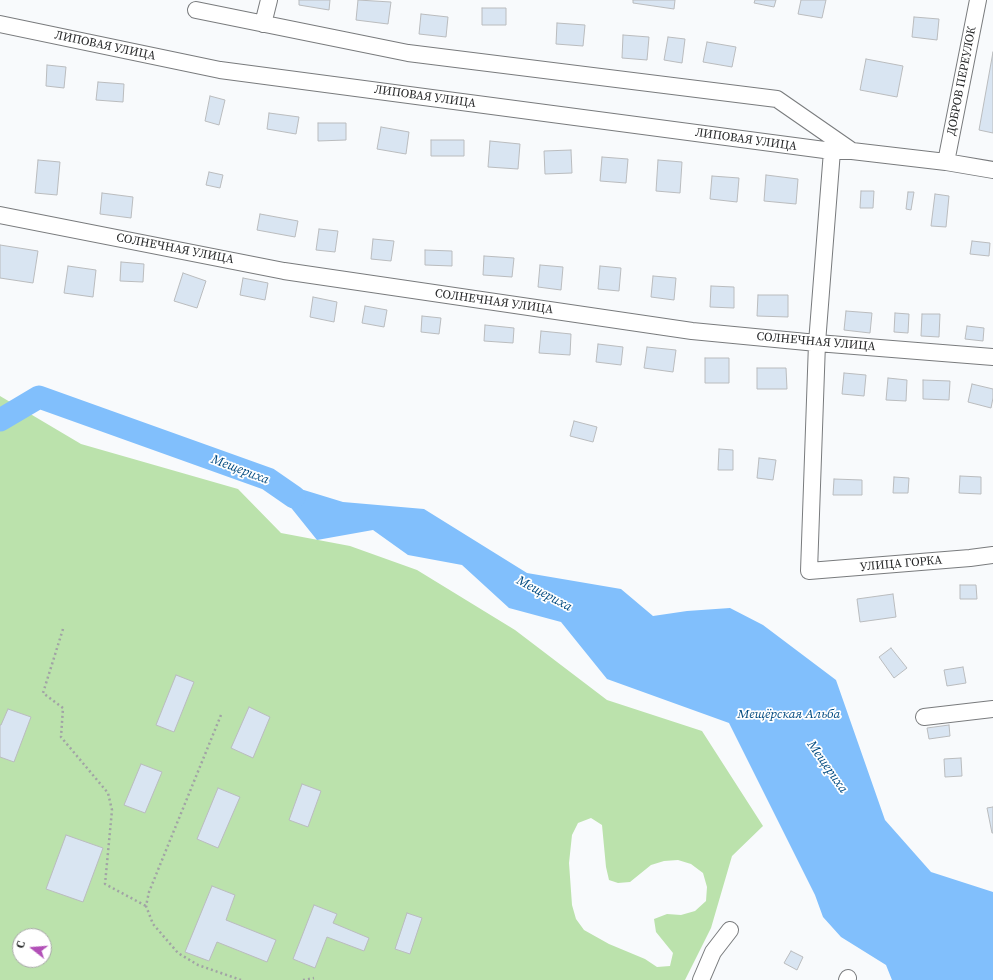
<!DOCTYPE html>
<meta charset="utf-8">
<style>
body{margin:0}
#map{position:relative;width:993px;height:980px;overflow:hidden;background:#f8fafc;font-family:"Source Serif 4",serif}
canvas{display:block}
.north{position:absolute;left:12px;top:928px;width:40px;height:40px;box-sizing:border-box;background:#fff;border:1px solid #a9a9a9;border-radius:50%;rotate:287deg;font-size:11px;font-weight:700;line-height:16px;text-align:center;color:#272829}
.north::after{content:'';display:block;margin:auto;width:14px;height:18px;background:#b250b7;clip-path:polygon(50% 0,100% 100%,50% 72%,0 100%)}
</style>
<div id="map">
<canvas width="993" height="980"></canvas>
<div class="north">С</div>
</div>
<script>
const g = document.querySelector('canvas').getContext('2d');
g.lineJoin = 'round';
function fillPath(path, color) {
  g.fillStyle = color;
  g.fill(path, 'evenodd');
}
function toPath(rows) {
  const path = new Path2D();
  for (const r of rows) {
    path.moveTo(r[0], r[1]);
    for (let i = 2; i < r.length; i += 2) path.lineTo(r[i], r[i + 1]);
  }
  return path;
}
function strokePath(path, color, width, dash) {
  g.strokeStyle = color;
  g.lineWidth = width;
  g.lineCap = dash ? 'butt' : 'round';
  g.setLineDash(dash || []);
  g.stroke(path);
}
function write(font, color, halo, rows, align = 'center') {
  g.font = font + ' "Source Serif 4",serif';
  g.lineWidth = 3.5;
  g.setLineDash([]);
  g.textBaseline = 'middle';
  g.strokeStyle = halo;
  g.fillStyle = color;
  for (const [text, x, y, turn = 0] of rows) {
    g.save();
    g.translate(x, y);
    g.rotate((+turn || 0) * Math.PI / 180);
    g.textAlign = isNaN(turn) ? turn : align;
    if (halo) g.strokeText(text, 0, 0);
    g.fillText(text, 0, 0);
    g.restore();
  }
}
fillPath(toPath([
 [0,396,81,444,238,489,281,533,350,546,417,570,515,630,607,700,702,731,763,826,732,856,711,928,685,980,0,980],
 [591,818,602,825,606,867,609,880,618,883,630,882,651,865,664,861,678,860,691,864,703,873,707,887,706,901,695,911,681,915,667,914,654,919,656,932,673,953,670,966,657,967,645,959,609,944,584,930,576,919,572,905,569,863,572,835,578,823],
 [20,936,44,936,44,960,20,960]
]), '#bbe2ac');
fillPath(toPath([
 [268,479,343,502,424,509,527,573,621,589,653,616,687,611,730,608,763,625,836,680,885,820,931,872,993,892,993,980,892,980,886,965,841,937,823,917,815,895,729,723,607,679,561,622,509,608,462,565,408,555,373,530,317,540]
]), '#81bffc');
strokePath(toPath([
 [0,420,39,397,268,479,294,497]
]), '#81bffc', 23);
const building = toPath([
 [299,0,330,0,329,10,299,5,299,0],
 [358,0,391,2,388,24,356,20,358,0],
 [633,0,675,0,674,9,633,3,633,0],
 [755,0,776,0,774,7,754,3,755,0],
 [801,0,826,0,822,18,798,14,801,0],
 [482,8,506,8,506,25,482,25,482,8],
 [421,14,448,17,446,37,419,34,421,14],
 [914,17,939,19,937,40,912,37,914,17],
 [557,23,585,25,583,46,556,44,557,23],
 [623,35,649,37,647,60,622,58,623,35],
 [668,37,685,39,682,63,664,60,668,37],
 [707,42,736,47,732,67,703,62,707,42],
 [993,52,993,133,979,130,993,52],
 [866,59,903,66,897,97,860,90,866,59],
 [47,65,66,67,64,88,46,86,47,65],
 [98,82,124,84,123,102,96,100,98,82],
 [210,96,225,100,219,125,205,121,210,96],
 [269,113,299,117,296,134,267,129,269,113],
 [318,123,346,123,346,140,318,141,318,123],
 [381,127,409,132,406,154,377,149,381,127],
 [431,140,464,140,464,156,431,156,431,140],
 [490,141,520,144,518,169,488,167,490,141],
 [571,150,572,173,545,174,544,151,571,150],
 [602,157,628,159,626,183,600,181,602,157],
 [38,160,60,162,57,195,35,193,38,160],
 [658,160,682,162,680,193,656,191,658,160],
 [209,172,223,175,220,188,206,185,209,172],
 [766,175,798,179,796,204,764,201,766,175],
 [712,176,739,178,737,202,710,199,712,176],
 [861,191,874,191,873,208,860,208,861,191],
 [908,192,914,192,911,210,906,209,908,192],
 [102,193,133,197,131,218,100,214,102,193],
 [935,194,949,196,946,227,931,226,935,194],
 [260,214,298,221,295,237,257,230,260,214],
 [319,229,338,231,335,252,316,250,319,229],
 [373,239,394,241,391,261,371,259,373,239],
 [972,241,990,243,989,256,970,254,972,241],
 [0,245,38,251,33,283,0,278,0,245],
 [425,250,452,251,452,266,425,265,425,250],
 [484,256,514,258,512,277,483,275,484,256],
 [121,262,144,264,143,282,120,281,121,262],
 [540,265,563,267,561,290,538,287,540,265],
 [68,266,96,270,93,297,64,293,68,266],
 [600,266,621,268,619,291,598,289,600,266],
 [183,273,206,281,197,308,174,301,183,273],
 [653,276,676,278,674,300,651,297,653,276],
 [243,278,268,283,265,300,240,295,243,278],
 [711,286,734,287,734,308,710,307,711,286],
 [758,295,788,295,788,317,757,316,758,295],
 [313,297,337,302,334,322,310,317,313,297],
 [365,306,387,310,384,327,362,323,365,306],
 [846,311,872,313,870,333,844,330,846,311],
 [895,313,909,314,908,333,894,332,895,313],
 [922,314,940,314,939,337,921,336,922,314],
 [422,316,441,318,439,334,421,332,422,316],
 [485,325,514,328,513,343,484,341,485,325],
 [967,326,984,328,983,341,965,339,967,326],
 [541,331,571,334,570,355,539,353,541,331],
 [598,344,623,347,621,365,596,362,598,344],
 [647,347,676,350,673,372,644,368,647,347],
 [705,358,729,358,729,383,705,383,705,358],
 [757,368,786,368,787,389,757,389,757,368],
 [844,373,866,375,864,396,842,394,844,373],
 [888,378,907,380,906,401,886,400,888,378],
 [923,380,950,381,949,400,923,399,923,380],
 [972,384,993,389,993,398,991,408,968,402,972,384],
 [574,421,597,427,593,442,570,436,574,421],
 [719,449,733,450,733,470,718,470,719,449],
 [759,458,776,460,773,480,757,478,759,458],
 [960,476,981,477,981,494,959,493,960,476],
 [894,477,909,478,908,493,893,493,894,477],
 [834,479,862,480,862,495,833,495,834,479],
 [960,585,976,585,977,599,960,599,960,585],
 [893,594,896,617,860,622,857,599,893,594],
 [891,648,907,668,894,678,879,657,891,648],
 [963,667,966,683,947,686,944,670,963,667],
 [176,675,194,682,174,732,156,725,176,675],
 [249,707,270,717,253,758,231,748,249,707],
 [8,709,31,717,14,762,0,757,0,725,1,725,8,709],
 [949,725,950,736,929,739,927,728,949,725],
 [961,758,962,776,945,777,944,759,961,758],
 [141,764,162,772,145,813,124,805,141,764],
 [302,784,321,791,308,827,289,820,302,784],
 [218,788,240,797,218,848,197,839,218,788],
 [993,807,993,833,992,833,987,808,993,807],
 [66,835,103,848,83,902,46,889,66,835],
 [212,886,235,895,226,920,276,940,267,962,217,942,209,961,185,952,212,886],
 [314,905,337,914,333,923,369,938,364,951,327,937,315,968,293,959,314,905],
 [407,913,422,918,410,954,395,949,407,913],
 [791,951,803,957,797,970,784,963,791,951]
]);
fillPath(building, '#d9e5f2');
strokePath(building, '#babcbe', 1);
const minor = toPath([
 [196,10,408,53,777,99,852,151],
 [0,24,220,70,832,151,852,151,946,162,993,170],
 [263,24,269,0],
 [832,151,817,343,809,571,970,558,993,555],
 [946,162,978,0],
 [0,215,284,271,692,331,817,343,993,357],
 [924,717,993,709],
 [701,980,713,952,730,930],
 [847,980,848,978]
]);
strokePath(minor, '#797b7d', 18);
strokePath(toPath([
 [63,629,43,693,63,708,61,737,108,793,112,810,105,884,146,906],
 [221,715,149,892,146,906,153,924,178,953,198,965,241,980],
 [303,980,314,978]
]), '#a1a3a5', 2.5, [2, 3]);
strokePath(minor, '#fff', 16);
write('12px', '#272829', '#fff', [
 ["ЛИПОВАЯ УЛИЦА",105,46,12],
 ["ДОБРОВ ПЕРЕУЛОК",962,81,-79],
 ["ЛИПОВАЯ УЛИЦА",425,97,8],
 ["ЛИПОВАЯ УЛИЦА",746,140,8],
 ["СОЛНЕЧНАЯ УЛИЦА",175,249,11],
 ["СОЛНЕЧНАЯ УЛИЦА",494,302,8],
 ["СОЛНЕЧНАЯ УЛИЦА",816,342,5],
 ["УЛИЦА ГОРКА",901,564,-5]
]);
write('italic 13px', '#004a80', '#fff', [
 ["Мещериха",240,470,21],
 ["Мещериха",544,594,28],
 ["Мещёрская Альба",789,715],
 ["Мещериха",827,767,55]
]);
</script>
